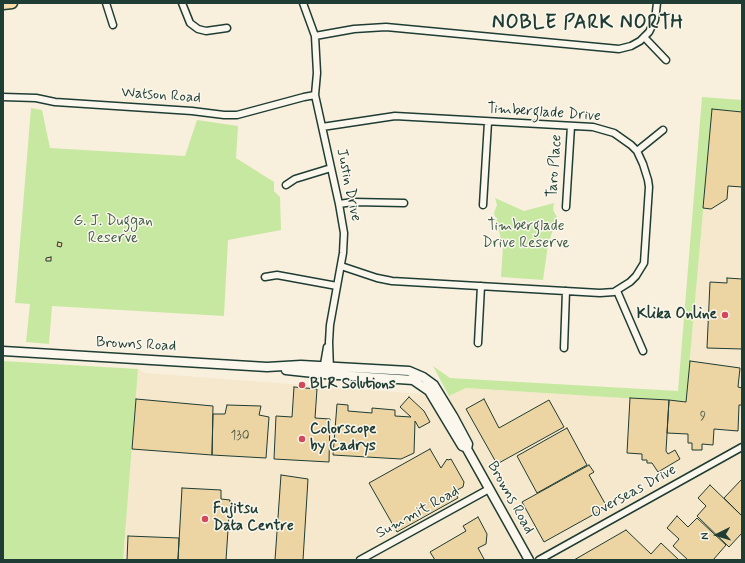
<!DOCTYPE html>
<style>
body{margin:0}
#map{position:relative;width:745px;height:563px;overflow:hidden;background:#f8f0dd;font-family:Mynerve,sans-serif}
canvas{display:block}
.frame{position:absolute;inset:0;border:4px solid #1f3d34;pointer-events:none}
.north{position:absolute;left:697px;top:515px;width:40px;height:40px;-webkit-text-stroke:3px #fbf7ec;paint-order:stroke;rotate:265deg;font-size:11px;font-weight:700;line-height:16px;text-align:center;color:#1f3d34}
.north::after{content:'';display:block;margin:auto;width:14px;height:18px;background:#1f3d34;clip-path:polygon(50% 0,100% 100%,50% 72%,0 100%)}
</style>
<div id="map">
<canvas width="745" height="563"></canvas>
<div class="frame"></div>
<div class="north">N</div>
</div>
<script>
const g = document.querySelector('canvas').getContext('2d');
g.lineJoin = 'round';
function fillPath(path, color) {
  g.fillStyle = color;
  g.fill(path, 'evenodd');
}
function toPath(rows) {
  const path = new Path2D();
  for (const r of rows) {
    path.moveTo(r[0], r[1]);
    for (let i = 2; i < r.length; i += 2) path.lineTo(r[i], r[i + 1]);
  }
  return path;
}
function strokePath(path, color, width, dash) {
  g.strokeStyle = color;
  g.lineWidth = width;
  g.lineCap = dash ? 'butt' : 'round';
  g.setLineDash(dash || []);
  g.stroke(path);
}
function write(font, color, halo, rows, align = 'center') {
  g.font = font + ' Mynerve,sans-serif';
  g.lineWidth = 3;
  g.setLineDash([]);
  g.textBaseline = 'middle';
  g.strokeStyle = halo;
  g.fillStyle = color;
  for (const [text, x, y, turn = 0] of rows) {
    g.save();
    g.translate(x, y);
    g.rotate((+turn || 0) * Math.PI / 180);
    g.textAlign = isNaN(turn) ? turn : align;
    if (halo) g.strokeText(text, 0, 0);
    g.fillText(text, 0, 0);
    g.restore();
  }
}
fillPath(toPath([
 [712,109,742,111,742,560,123,560,138,369,145,373,449,396,466,388,686,402]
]), '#f5e8cc');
fillPath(toPath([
 [702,97,742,100,742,111,712,110,686,402,466,388,449,396,433,366,450,378,678,391],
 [31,108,42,110,50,148,185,156,197,120,238,126,236,158,274,182,274,191,280,197,281,230,228,240,224,316,52,306,49,344,26,342,30,304,15,303],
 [495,198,524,211,554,203,553,210,557,217,548,245,543,280,501,277,503,246,494,213,497,205],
 [3,361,138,369,123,560,3,560]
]), '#c7e8a1');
const building = toPath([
 [712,109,742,112,742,187,728,186,727,199,711,209,703,208,712,109],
 [58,242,62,243,61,247,57,246,58,242],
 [51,257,51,261,46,261,46,258,51,257],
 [727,278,742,279,742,349,707,348,710,282,727,283,727,278],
 [690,361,740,368,738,387,742,388,742,405,739,405,738,431,714,429,713,445,702,444,702,450,692,450,692,443,688,443,688,434,667,433,669,400,686,402,690,361],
 [294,387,317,389,315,418,330,419,329,462,274,459,276,416,292,417,294,387],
 [409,397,424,411,430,422,419,428,415,421,414,453,401,459,333,455,337,404,348,405,348,411,372,413,372,408,395,410,395,416,411,417,400,407,409,397],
 [630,398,669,400,666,451,668,454,675,450,680,459,658,472,652,463,647,463,647,460,642,460,642,454,627,453,630,398],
 [136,399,213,406,212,455,132,449,136,399],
 [484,399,499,428,549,400,564,427,497,464,466,409,484,399],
 [227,405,261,406,259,415,269,417,266,458,212,455,213,414,225,414,227,405],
 [567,428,587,465,537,493,517,456,567,428],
 [430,449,441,468,447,459,448,460,451,459,464,482,463,487,457,490,455,487,453,489,458,498,397,532,369,483,430,449],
 [589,465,594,472,589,475,607,507,544,542,522,502,589,465],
 [281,475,308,479,303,560,275,560,281,475],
 [742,479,742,516,724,498,742,479],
 [710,485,742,516,742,533,729,547,697,516,706,506,698,498,710,485],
 [182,488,221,490,221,499,230,500,226,560,178,560,182,488],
 [677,516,688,527,697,518,726,545,713,560,688,560,673,546,679,539,667,528,677,516],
 [478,517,487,534,486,544,478,548,484,559,482,560,435,560,430,552,466,531,463,526,478,517],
 [626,530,651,554,661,543,679,560,574,560,626,530],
 [128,536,179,538,178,560,127,560,128,536]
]);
fillPath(building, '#edd4a3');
strokePath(building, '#1f3d34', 1);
const minor = toPath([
 [106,3,113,25],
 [182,3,190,23,198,29,206,31,227,28],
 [303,3,315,36,317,73,315,95,339,204,344,233,343,253,330,325,329,342,330,371],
 [315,36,354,29,386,27,619,49,631,46,640,41,649,32,655,20,657,3],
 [644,37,666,60],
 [3,97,36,98,55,102,192,111,224,115,237,115,304,97,315,95],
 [322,127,395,116,593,127,614,133,631,145,637,151,643,164,648,180,649,187,644,263,636,276,630,282,614,292,600,293,392,281,377,278,341,266],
 [637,151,663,130],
 [286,185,295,179,331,168],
 [339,204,353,202,404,203],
 [483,205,488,122],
 [566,207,571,126],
 [265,277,277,275,337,286],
 [617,291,643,351],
 [478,343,481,286],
 [564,348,566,291],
 [323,370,327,347],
 [360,560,489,489],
 [539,560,742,447]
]);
const tertiary = toPath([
 [3,351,267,367,301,365,409,371,423,377,434,385,453,416,468,444,467,449,529,560],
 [286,370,323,374,413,380,429,391,462,446,467,448]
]);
const primary = toPath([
 [3,4,12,3]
]);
strokePath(minor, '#1f3d34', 9);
strokePath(tertiary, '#1f3d34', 11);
strokePath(primary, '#1f3d34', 13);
strokePath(minor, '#fbf7ec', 6);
strokePath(tertiary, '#fbf7ec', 8);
strokePath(primary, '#fbddab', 10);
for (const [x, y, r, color] of [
 [725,315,4,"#d1495b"],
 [302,385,4,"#d1495b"],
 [302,439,4,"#d1495b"],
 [205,519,4,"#d1495b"]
]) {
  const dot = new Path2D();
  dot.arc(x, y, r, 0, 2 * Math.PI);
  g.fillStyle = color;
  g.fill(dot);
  strokePath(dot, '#fbf7ec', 1.5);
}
write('13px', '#526350', null, [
 ["9",703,417],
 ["130",240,436]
]);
write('15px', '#1f3d34', '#fbf7ec', [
 ["Watson Road",161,96,4],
 ["Timberglade Drive",544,113,4],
 ["Taro Place",555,166,-86],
 ["Justin Drive",348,185,78],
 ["Browns Road",136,345,3],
 ["Overseas Drive",634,492,-29],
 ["Browns Road",510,498,61],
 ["Summit Road",418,513,-29]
]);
write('15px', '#415f4a', '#fbf7ec', [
 ["G. J. Duggan",113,222],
 ["Reserve",113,239],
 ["Timberglade",526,227],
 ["Drive Reserve",526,244]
]);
write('bold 15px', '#1f3d34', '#fbf7ec', [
 ["Klika Online",717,315,"right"],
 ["BLR Solutions",310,385],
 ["Colorscope",310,430],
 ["by Cadrys",310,447],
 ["Fujitsu",213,510],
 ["Data Centre",213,527]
], 'left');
g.letterSpacing = '1px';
write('bold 19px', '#1f3d34', '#fbf7ec', [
 ["NOBLE PARK NORTH",588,24]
]);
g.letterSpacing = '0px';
</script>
